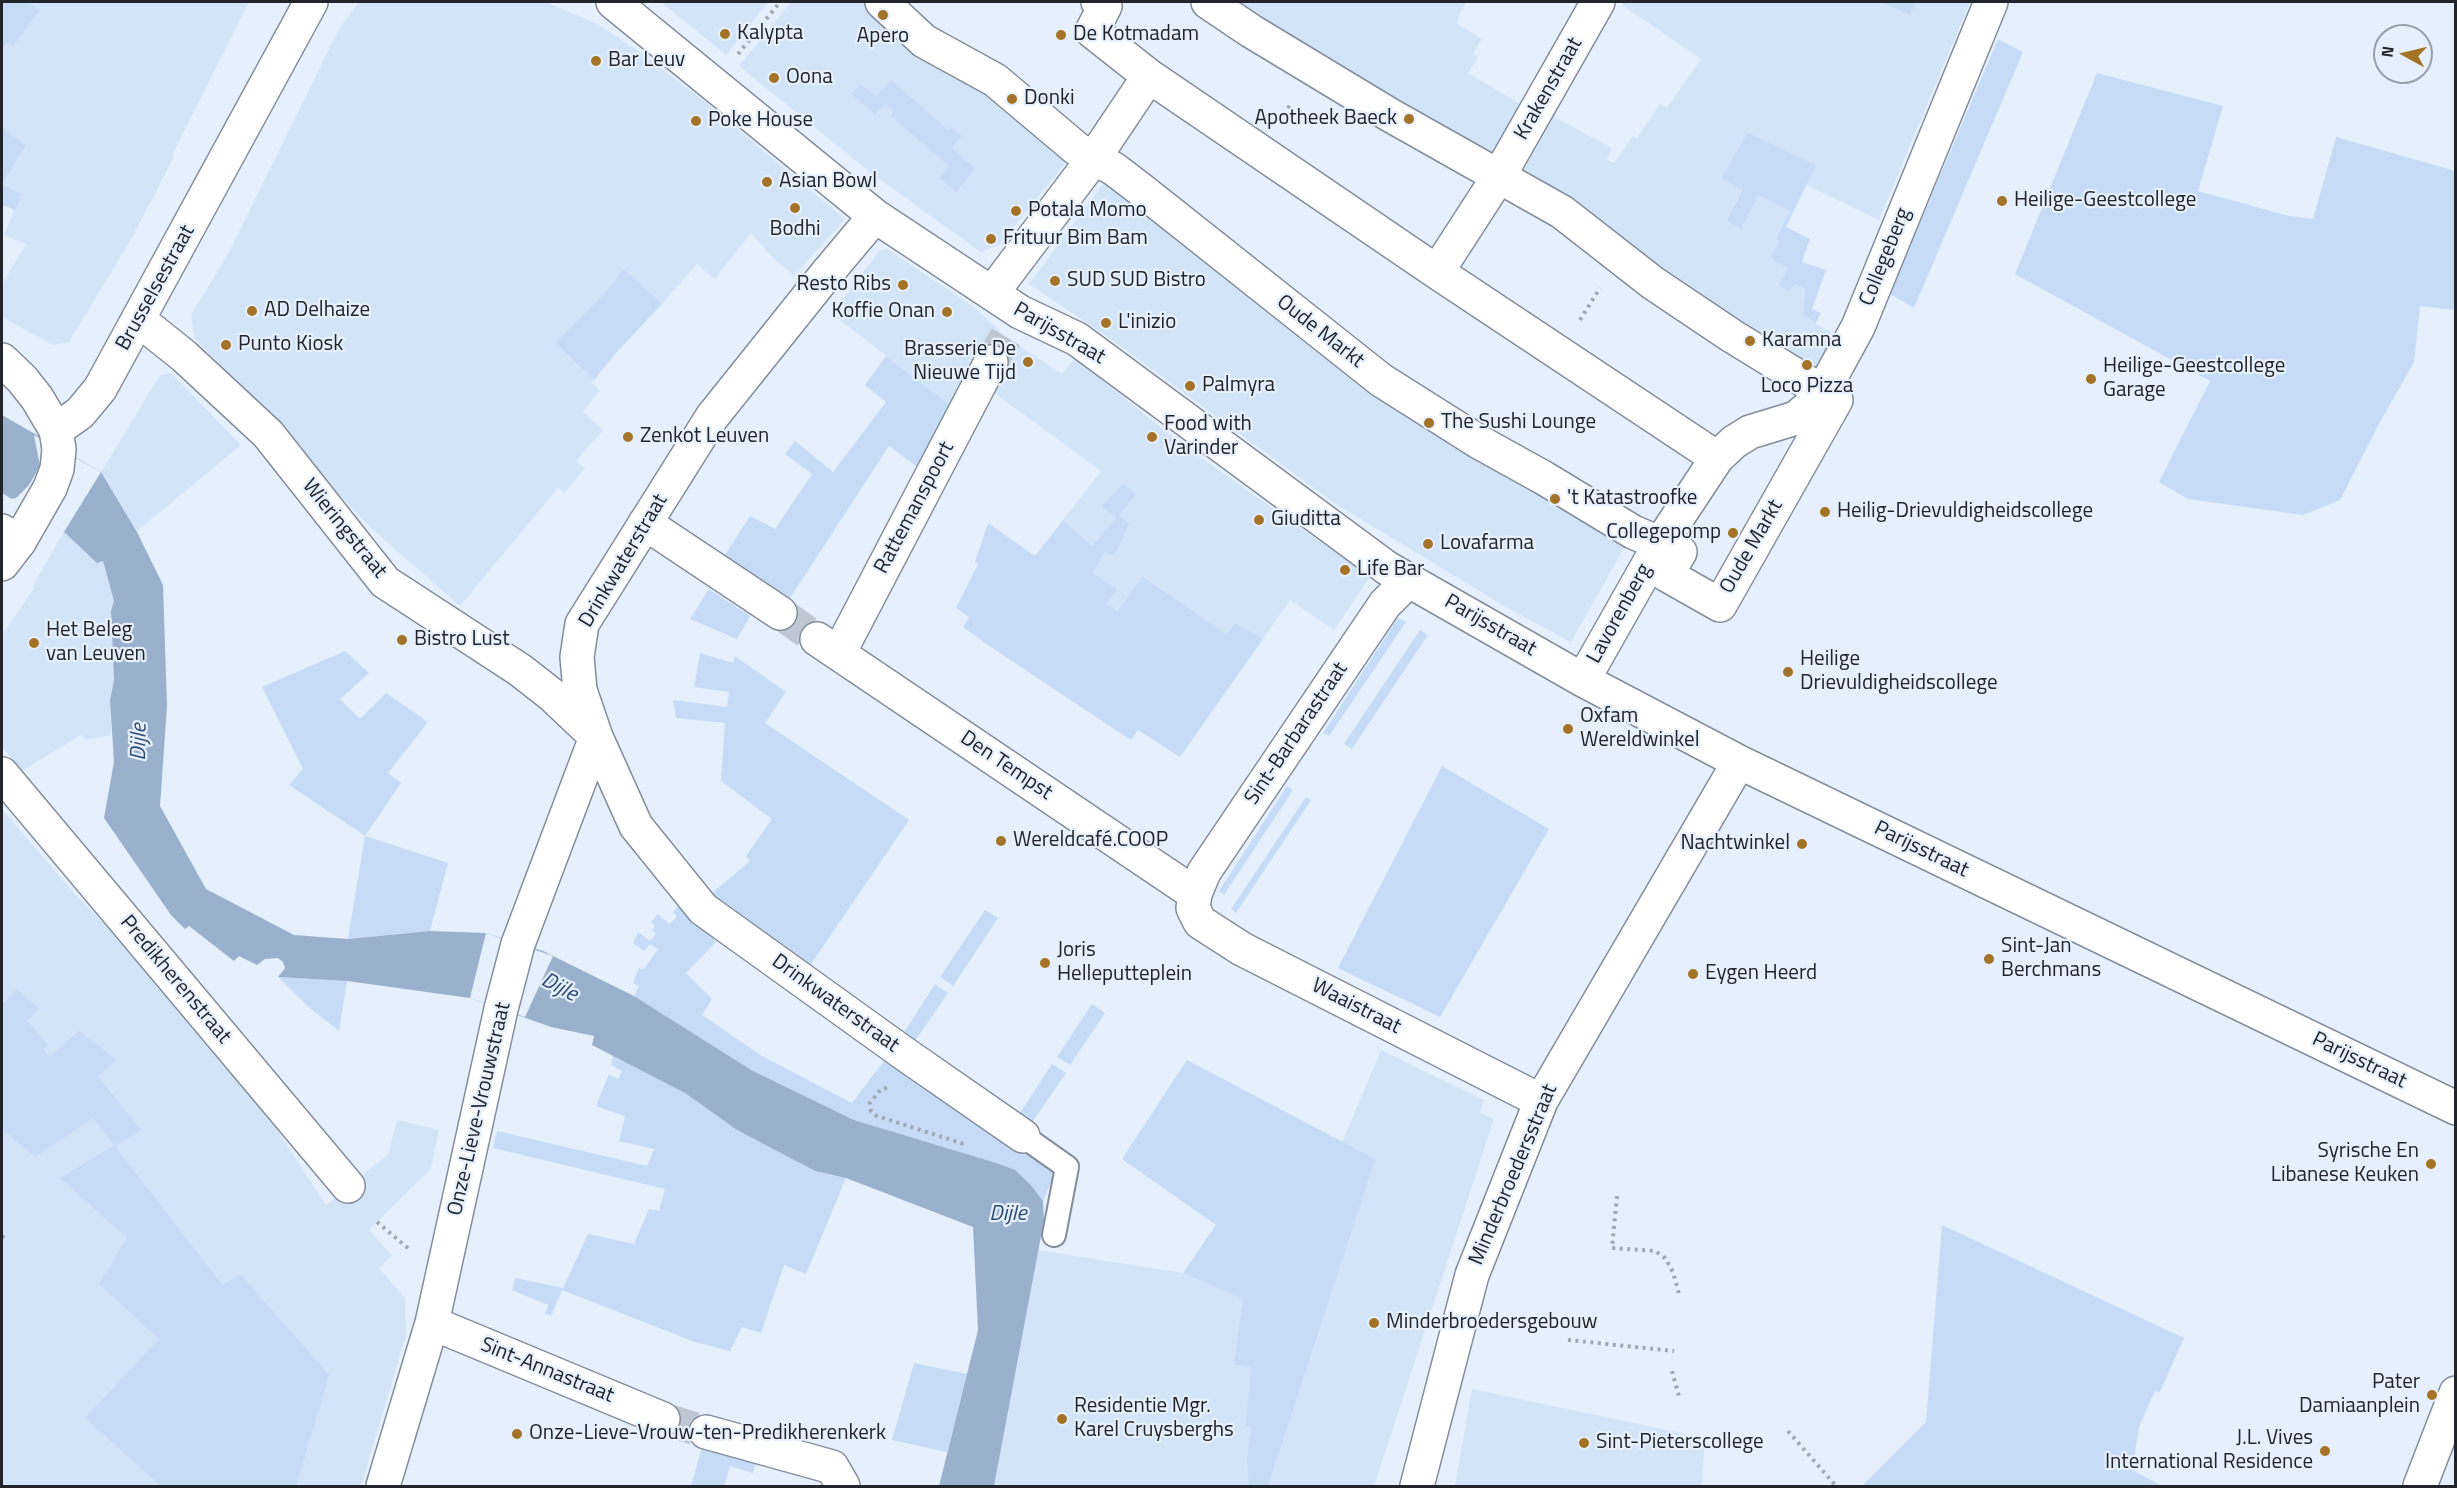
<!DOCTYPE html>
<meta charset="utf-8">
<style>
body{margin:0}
#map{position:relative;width:2457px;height:1488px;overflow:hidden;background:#e6f0fc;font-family:"Titillium Web",sans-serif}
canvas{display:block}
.frame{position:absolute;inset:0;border:3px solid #21252b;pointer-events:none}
.north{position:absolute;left:2373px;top:24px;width:60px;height:60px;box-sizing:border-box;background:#e6f0fc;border:2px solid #979fa8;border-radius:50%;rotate:278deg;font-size:16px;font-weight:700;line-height:24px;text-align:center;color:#21252b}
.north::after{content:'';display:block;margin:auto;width:21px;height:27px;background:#a37327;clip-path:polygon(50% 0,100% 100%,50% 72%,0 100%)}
</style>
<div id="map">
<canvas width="2457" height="1488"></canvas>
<div class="frame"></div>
<div class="north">N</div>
</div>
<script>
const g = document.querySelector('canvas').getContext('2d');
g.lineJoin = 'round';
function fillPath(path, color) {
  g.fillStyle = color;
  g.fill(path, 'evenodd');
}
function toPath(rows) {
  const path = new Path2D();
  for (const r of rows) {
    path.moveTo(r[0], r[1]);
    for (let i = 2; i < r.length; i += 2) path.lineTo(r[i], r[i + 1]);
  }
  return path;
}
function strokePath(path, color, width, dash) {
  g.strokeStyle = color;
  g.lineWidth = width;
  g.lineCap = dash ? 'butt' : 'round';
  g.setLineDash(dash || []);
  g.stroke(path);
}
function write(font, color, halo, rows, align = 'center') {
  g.font = font + ' "Titillium Web",sans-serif';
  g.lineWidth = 4.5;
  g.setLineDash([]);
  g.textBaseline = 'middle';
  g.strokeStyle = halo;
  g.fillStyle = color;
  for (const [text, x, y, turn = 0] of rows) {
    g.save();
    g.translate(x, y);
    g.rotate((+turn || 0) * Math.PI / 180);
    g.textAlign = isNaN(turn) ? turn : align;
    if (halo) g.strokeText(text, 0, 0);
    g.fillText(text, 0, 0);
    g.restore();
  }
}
fillPath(toPath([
 [29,2,249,2,172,155,174,157,130,241,69,342,53,345,2,317,2,284,26,244,4,235,21,194,2,184,26,146,2,126,2,50,7,42,12,46,40,10],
 [359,2,546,2,597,24,634,48,699,97,845,219,794,276,775,260,751,233,715,279,697,264,662,304,624,269,602,296,555,343,594,380,591,383,600,390,583,412,603,430,576,461,585,468,565,493,558,488,460,606,373,530,331,487,302,450,194,338,191,315,228,254,339,29],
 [661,2,768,2,726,55],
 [791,2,882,2,1077,149,999,245,981,252,871,173,739,66],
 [860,84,877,97,962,136,952,148,975,168,949,166,890,116,893,112,885,103,864,104,851,94],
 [1208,2,1466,2,1459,15,1458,24,1482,39,1473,53,1478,58,1468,73,1520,104,1492,161],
 [1624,2,1970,2,1879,220,1806,185,1749,133,1721,178,1742,189,1727,221,1741,229,1757,195,1791,211,1776,238,1779,241,1770,257,1775,259,1775,261,1789,266,1795,283,1805,289,1803,316,1834,334,1809,382,1515,185,1554,117,1612,148,1607,160,1614,163,1633,136,1637,138,1660,104,1667,108,1701,59,1622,5],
 [1114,169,1246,273,1633,532,1571,642,1506,607,1334,503,1108,337,1029,284],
 [887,249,973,306,1006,337,1062,374,1075,358,1176,440,1370,577,1334,630,1290,600,1263,639,1235,623,1226,634,1144,576,1116,611,1105,604,1091,573,1105,552,1114,556,1119,516,1135,494,1103,506,1116,518,1092,546,1063,520,1101,471,990,390,954,408,832,314,879,251],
 [171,373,241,445,137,531,101,472,160,375],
 [64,532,96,562,103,561,114,601,111,611,114,680,110,700,111,735,85,740,81,735,22,771,2,747,2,635,34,588,32,587],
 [2,809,73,892,178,1000,266,1113,326,1205,388,1154,397,1120,439,1130,431,1169,369,1230,392,1256,379,1268,405,1298,406,1335,361,1486,2,1486],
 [1381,1050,1484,1100,1480,1113,1494,1119,1374,1486,994,1486,1037,1250,1183,1273,1243,1299,1342,1143],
 [1472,1389,1705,1438,1702,1486,1455,1486]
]), '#d3e4f9');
fillPath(toPath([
 [2,2,29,2,40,10,13,46,7,43,2,50],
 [1880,2,1916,2,1910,15],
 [1998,39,2023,52,1914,308,1890,294],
 [2097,73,2223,106,2198,191,2289,216,2313,219,2336,137,2455,171,2455,310,2420,306,2414,362,2381,420,2340,500,2303,515,2188,499,2159,482,2210,381,2015,274],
 [891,80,948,130,951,127,962,136,952,148,975,168,956,192,940,178,949,166,890,116,893,112,885,103,875,114,851,94,860,84,877,96],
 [2,126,26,146,2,184,22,194,15,210,2,205],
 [1748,133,1816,165,1786,227,1810,239,1802,262,1826,270,1812,309,1821,313,1816,323,1803,316,1805,289,1795,284,1789,291,1779,286,1788,267,1774,261,1775,259,1770,257,1779,241,1776,239,1790,211,1758,195,1741,229,1727,221,1742,190,1721,178],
 [624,269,662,304,615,354,594,380,555,343,602,296],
 [886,356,954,408,920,469,889,446,790,598,725,555,750,516,775,529,812,474,785,454,795,441,833,472,886,402,865,385],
 [1123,484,1136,494,1119,516,1129,523,1114,556,1105,552,1092,573,1117,589,1106,604,1117,611,1143,576,1226,634,1235,623,1263,639,1180,757,1138,730,1131,740,988,645,963,627,969,617,956,608,978,564,975,562,988,523,1035,556,1063,520,1092,546,1116,518,1102,506],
 [709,589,750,616,737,639,690,619],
 [1398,618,1406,622,1329,736,1323,733],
 [1420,630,1428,635,1352,749,1344,744],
 [345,651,369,673,340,699,360,719,386,693,428,722,388,773,401,783,365,836,448,863,430,931,348,939,365,836,289,785,303,769,262,687],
 [700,653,733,663,735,656,786,692,765,723,909,820,807,970,735,920,711,894,750,861,746,856,772,819,721,781,725,723,676,718,673,700,727,707,729,692,694,687],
 [1442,766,1549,829,1440,1017,1338,968],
 [1287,786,1293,790,1224,895,1219,891],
 [1306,797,1311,800,1236,913,1231,909],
 [680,904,698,920,716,942,686,973,712,999,702,1015,762,1056,852,1103,887,1057,1055,1174,1043,1201,1031,1185,1015,1170,854,1120,753,1071,634,996,639,986,633,983,639,968,643,970,658,949,650,944,644,951,633,943,638,932,650,941,656,934,652,930,655,926,651,922,658,914,669,924,677,917,673,912],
 [985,910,998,918,953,986,940,977],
 [278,977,347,981,339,1031,311,1009],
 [935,984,948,993,914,1042,903,1034],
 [17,989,39,1009,27,1021,48,1045,43,1050,50,1057,79,1031,117,1060,98,1076,141,1130,115,1146,222,1285,240,1274,329,1375,296,1486,161,1486,85,1418,159,1339,99,1284,127,1238,60,1178,114,1145,93,1118,35,1157,2,1129,2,1005],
 [1092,1004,1105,1013,1070,1065,1057,1057],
 [613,1055,685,1093,737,1130,815,1171,846,1178,806,1274,784,1265,761,1333,742,1327,730,1351,695,1342,562,1290,551,1316,545,1314,548,1305,512,1290,515,1278,563,1288,588,1234,634,1244,649,1209,659,1211,665,1189,493,1148,497,1131,647,1166,654,1149,619,1141,625,1116,596,1106,609,1074,618,1079,622,1071,611,1065],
 [1187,1060,1375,1159,1268,1486,1249,1486,1247,1461,1251,1427,1246,1426,1251,1367,1234,1364,1243,1299,1183,1273,1216,1225,1122,1159],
 [1052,1064,1066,1073,1033,1121,1020,1113],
 [1942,1225,2184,1338,2160,1392,2155,1391,2139,1427,2132,1470,2162,1486,1862,1486,1926,1422],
 [914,1363,967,1374,947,1452,892,1440],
 [703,1444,757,1459,753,1473,730,1466,724,1486,691,1486]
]), '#c6dbf6');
fillPath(toPath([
 [2,415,101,472,137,532,163,585,167,706,160,806,206,889,294,935,348,939,430,931,486,933,543,951,634,996,753,1071,854,1120,999,1164,1015,1170,1031,1185,1043,1201,1044,1220,994,1486,939,1486,978,1330,973,1227,846,1178,815,1171,737,1130,685,1093,592,1045,594,1036,551,1027,470,998,347,981,278,977,285,968,283,962,278,958,265,959,257,965,239,956,234,961,189,926,185,929,171,915,104,818,114,762,110,700,114,680,111,611,114,601,103,561,97,563,64,532,2,493]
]), '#9ab1cd');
fillPath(toPath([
 [34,435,101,472,64,532,10,499,16,498,29,485,40,466],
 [486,933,553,956,525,1017,470,998]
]), '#e6f0fc');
strokePath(toPath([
 [991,362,1006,337]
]), '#bfc7d2', 33, [33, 16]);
strokePath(toPath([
 [780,613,817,639],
 [663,1419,706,1432]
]), '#bfc7d2', 33, [33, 16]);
const service = toPath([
 [1023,1136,1067,1167,1054,1235]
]);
const pedestrian = toPath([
 [613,2,875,216,1020,312,1077,339,1387,568],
 [882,2,924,41,995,80,1077,149,1114,169,1144,192,1381,380,1479,442,1544,478,1633,532,1680,552,1667,575,1720,605,1836,400,1732,336,1653,283,1562,212,1390,115,1251,31,1208,2],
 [1098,2,1105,6,1092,31,1149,76,1437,272,1717,458,1734,442,1750,432,1796,418,1809,407,1823,391,1858,327,1991,2],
 [828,272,875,216],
 [1437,272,1499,176,1598,2],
 [992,293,1094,158,1149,76],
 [19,542,50,488,57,469,59,449,56,430,80,413,100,389,311,2]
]);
const minor = toPath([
 [828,272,712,417,582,624,577,657,580,690,596,737,636,826,703,909,902,1052,1023,1136],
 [139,320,184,356,268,434,385,582,520,670,552,695,591,732],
 [2,360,22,379,37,398,56,430],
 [645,523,780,613],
 [1387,568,1583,680,1739,762,2456,1108],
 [1409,580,1385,604,1204,872,1195,894,1193,908,1200,922,1242,949,1541,1101],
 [817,639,1195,894],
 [839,653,991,362],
 [1583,680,1660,544,1717,458],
 [2,774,348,1186],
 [432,1323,663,1419],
 [706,1432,832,1467,843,1486],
 [383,1486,432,1323,501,1009,518,944,596,737],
 [1417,1486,1472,1275,1541,1101,1739,762],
 [2420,1486,2456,1393]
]);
const tertiary = toPath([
 [2,531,19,542,2,564]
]);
strokePath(service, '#838d9c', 26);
strokePath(pedestrian, '#838d9c', 36);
strokePath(minor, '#838d9c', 36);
strokePath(tertiary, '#838d9c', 36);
strokePath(toPath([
 [738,54,780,2],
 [1280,121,1292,102],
 [1580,320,1600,288],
 [887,1088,881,1089,870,1103,871,1111,877,1116,964,1144],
 [1617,1196,1612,1248,1655,1251,1665,1258,1673,1272,1679,1294],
 [377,1222,409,1249],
 [2,1236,5,1239],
 [1568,1340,1674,1351],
 [1672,1371,1680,1400],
 [1788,1431,1836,1486]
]), '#a0a8b2', 4, [3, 4.5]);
strokePath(service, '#fff', 22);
strokePath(pedestrian, '#fff', 33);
strokePath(minor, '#fff', 33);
strokePath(tertiary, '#fff', 33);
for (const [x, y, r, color] of [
 [883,15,6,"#a37327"],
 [725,34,6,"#a37327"],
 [1061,35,6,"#a37327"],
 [596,61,6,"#a37327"],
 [774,78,6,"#a37327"],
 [1012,99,6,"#a37327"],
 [1409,119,6,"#a37327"],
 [696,121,6,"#a37327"],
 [767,182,6,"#a37327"],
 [2002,201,6,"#a37327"],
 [795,208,6,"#a37327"],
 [1016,211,6,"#a37327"],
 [991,239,6,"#a37327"],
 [1055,281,6,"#a37327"],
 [903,285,6,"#a37327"],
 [252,311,6,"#a37327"],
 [947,312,6,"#a37327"],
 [1106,323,6,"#a37327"],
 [1750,341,6,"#a37327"],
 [226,345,6,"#a37327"],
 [1028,362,6,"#a37327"],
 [1807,365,6,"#a37327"],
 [2091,379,6,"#a37327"],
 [1190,386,6,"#a37327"],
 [1429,423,6,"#a37327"],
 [628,437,6,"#a37327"],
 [1152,437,6,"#a37327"],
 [1555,499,6,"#a37327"],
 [1825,512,6,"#a37327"],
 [1259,520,6,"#a37327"],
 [1733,533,6,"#a37327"],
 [1428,544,6,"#a37327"],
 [1345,570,6,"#a37327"],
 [402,640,6,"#a37327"],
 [34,643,6,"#a37327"],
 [1788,672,6,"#a37327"],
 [1568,729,6,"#a37327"],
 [1001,841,6,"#a37327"],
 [1802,844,6,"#a37327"],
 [1989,959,6,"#a37327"],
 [1045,963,6,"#a37327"],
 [1693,974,6,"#a37327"],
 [2431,1164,6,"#a37327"],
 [1374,1323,6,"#a37327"],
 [2432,1395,6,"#a37327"],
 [1062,1419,6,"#a37327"],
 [517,1434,6,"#a37327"],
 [1584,1443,6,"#a37327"],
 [2325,1451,6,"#a37327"]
]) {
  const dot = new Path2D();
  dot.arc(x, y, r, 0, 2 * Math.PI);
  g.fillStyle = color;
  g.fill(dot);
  strokePath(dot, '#e6f0fc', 2);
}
write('21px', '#21252b', '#e6f0fc', [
 ["Kalypta",737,34],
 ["De Kotmadam",1073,35],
 ["Apero",883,37,"center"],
 ["Bar Leuv",608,61],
 ["Oona",786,78],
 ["Donki",1024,99],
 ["Apotheek Baeck",1397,119,"right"],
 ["Poke House",708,121],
 ["Asian Bowl",779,182],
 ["Heilige-Geestcollege",2014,201],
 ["Potala Momo",1028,211],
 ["Bodhi",795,230,"center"],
 ["Frituur Bim Bam",1003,239],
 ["SUD SUD Bistro",1067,281],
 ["Resto Ribs",891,285,"right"],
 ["AD Delhaize",264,311],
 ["Koffie Onan",935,312,"right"],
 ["L'inizio",1118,323],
 ["Karamna",1762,341],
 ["Punto Kiosk",238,345],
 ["Brasserie De",1016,350,"right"],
 ["Nieuwe Tijd",1016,374,"right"],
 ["Heilige-Geestcollege",2103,367],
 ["Garage",2103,391],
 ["Palmyra",1202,386],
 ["Loco Pizza",1807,387,"center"],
 ["The Sushi Lounge",1441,423],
 ["Food with",1164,425],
 ["Varinder",1164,449],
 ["Zenkot Leuven",640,437],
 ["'t Katastroofke",1567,499],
 ["Heilig-Drievuldigheidscollege",1837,512],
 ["Giuditta",1271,520],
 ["Collegepomp",1721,533,"right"],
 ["Lovafarma",1440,544],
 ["Life Bar",1357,570],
 ["Het Beleg",46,631],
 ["van Leuven",46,655],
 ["Bistro Lust",414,640],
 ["Heilige",1800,660],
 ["Drievuldigheidscollege",1800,684],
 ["Oxfam",1580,717],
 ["Wereldwinkel",1580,741],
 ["Wereldcafé.COOP",1013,841],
 ["Nachtwinkel",1790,844,"right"],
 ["Sint-Jan",2001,947],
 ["Berchmans",2001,971],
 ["Joris",1057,951],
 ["Helleputteplein",1057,975],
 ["Eygen Heerd",1705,974],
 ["Syrische En",2419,1152,"right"],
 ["Libanese Keuken",2419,1176,"right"],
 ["Minderbroedersgebouw",1386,1323],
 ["Pater",2420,1383,"right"],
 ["Damiaanplein",2420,1407,"right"],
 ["Residentie Mgr.",1074,1407],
 ["Karel Cruysberghs",1074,1431],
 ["Onze-Lieve-Vrouw-ten-Predikherenkerk",529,1434],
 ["J.L. Vives",2313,1439,"right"],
 ["International Residence",2313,1463,"right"],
 ["Sint-Pieterscollege",1596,1443]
], 'left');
write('21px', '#21252b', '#e6f0fc', [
 ["Krakenstraat",1549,89,-60],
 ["Collegeberg",1886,257,-68],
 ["Brusselsestraat",156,288,-61],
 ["Oude Markt",1320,332,38],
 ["Parijsstraat",1059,334,30],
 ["Rattemanspoort",915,508,-62],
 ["Wieringstraat",344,529,51],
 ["Oude Markt",1752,547,-60],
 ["Drinkwaterstraat",624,561,-59],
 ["Lavorenberg",1620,614,-61],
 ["Parijsstraat",1490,626,30],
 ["Sint-Barbarastraat",1297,734,-56],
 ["Den Tempst",1006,766,34],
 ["Parijsstraat",1921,850,26],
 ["Predikherenstraat",175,980,50],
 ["Drinkwaterstraat",835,1004,36],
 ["Waaistraat",1356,1007,27],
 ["Parijsstraat",2359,1061,26],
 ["Onze-Lieve-Vrouwstraat",480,1109,-77],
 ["Minderbroedersstraat",1514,1175,-67],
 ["Sint-Annastraat",547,1371,22]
]);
write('italic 22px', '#2b4b73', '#e6f0fc', [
 ["Dijle",140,742,-89],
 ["Dijle",559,988,28],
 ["Dijle",1008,1215]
]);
</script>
